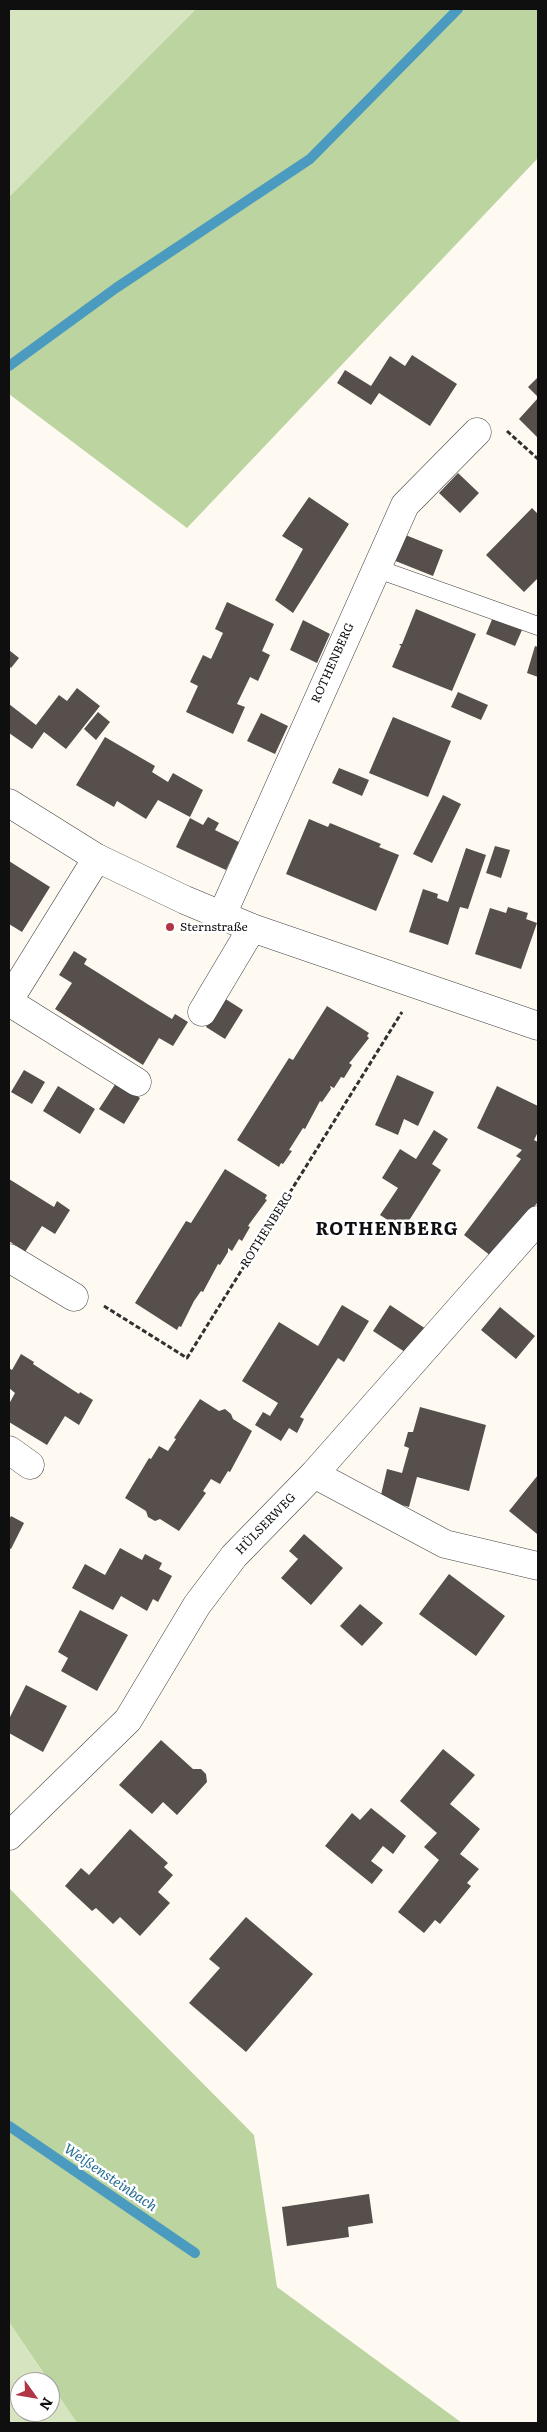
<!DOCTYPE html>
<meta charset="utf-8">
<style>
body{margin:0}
#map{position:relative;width:547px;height:2432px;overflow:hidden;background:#fefaf2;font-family:Literata,serif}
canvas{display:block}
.frame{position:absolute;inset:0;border:10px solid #0f0f0f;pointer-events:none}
.north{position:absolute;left:10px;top:2372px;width:50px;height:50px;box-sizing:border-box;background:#fff;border:1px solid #9f9f9f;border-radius:50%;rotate:122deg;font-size:14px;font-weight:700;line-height:20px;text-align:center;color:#0f0f0f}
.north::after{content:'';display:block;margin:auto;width:18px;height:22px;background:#b13546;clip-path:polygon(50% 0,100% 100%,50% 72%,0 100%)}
</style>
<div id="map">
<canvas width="547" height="2432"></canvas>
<div class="frame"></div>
<div class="north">N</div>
</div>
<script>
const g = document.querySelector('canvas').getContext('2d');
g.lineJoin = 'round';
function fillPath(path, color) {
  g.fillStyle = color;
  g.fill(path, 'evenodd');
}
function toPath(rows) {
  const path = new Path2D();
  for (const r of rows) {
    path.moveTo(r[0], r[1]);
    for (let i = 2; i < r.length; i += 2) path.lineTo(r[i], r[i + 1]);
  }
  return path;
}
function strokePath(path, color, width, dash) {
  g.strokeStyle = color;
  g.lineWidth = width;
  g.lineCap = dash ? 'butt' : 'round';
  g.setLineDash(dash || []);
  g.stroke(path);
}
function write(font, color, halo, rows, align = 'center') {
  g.font = font + ' Literata,serif';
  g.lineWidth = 5;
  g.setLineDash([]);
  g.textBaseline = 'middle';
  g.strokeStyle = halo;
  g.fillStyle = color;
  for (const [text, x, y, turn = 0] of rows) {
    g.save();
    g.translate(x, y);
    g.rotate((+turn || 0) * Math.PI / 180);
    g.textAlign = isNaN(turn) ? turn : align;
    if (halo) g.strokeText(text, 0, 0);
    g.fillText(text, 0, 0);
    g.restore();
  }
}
fillPath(toPath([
 [9,9,196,9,9,197],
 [9,2322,49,2382,20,2382,20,2412,50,2412,50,2383,77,2423,9,2423]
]), '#d6e5bf');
fillPath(toPath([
 [196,9,538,9,538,158,187,528,9,394,9,197],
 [9,1888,254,2135,277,2287,462,2423,77,2423,9,2322]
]), '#bcd4a0');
strokePath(toPath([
 [9,366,116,288,310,159,458,9],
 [9,2126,195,2253]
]), '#4a9bbf', 10);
fillPath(toPath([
 [412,355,457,384,430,426,379,393,371,405,337,383,345,370,371,386,390,356,405,366],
 [538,377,538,397,528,387],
 [538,398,538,438,519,419],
 [458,473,479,493,460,513,439,493],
 [309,497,349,524,293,613,275,600,303,549,282,536],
 [532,508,538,514,538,578,524,592,486,555],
 [403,534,443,550,433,576,393,560],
 [227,602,274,624,262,651,270,655,258,681,250,677,237,704,245,707,233,734,186,712,198,686,190,682,203,655,211,659,223,633,215,629],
 [416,609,476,634,452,691,392,667,401,646,399,644,402,644],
 [493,617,522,630,515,646,486,634],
 [303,620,330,634,317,663,290,650],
 [535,646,538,647,538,677,527,673],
 [9,650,19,658,11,668,9,666],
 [77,688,100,706,66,749,44,732,32,749,9,733,9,704,36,725,59,695,67,701],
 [458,692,488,705,481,720,451,707],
 [98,712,110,722,96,740,84,729],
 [261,713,288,726,275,754,247,741],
 [393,717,451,741,428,797,369,773],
 [105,737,155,766,152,772,168,782,173,773,203,790,190,817,158,800,146,819,117,801,114,807,76,785],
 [339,768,369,780,362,796,332,783],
 [443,795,461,804,432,863,413,854],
 [208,817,219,823,215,830,239,842,226,870,176,847,190,818,203,825],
 [309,819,328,827,330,823,381,844,379,847,399,855,376,911,286,874],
 [495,846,510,850,501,878,486,873],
 [466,848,486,855,468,909,460,907,448,945,409,932,423,889,438,894,437,898,448,902],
 [9,861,50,887,22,932,9,924],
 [508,907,528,913,526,919,537,923,521,969,475,954,490,908,506,913],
 [74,951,87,959,84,964,149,1005,172,1019,175,1014,188,1022,173,1046,159,1038,143,1065,55,1009,72,983,59,975],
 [224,998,243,1010,225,1039,206,1027],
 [327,1006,369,1033,367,1036,369,1038,351,1061,349,1063,352,1065,344,1078,341,1077,334,1088,330,1086,331,1089,322,1102,320,1101,305,1129,303,1128,289,1150,292,1151,283,1164,281,1163,279,1167,237,1140,289,1058,293,1060],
 [24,1070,45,1082,32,1104,11,1092],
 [397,1075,434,1092,418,1126,404,1119,398,1135,375,1125],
 [116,1083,140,1098,124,1124,99,1109],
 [58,1086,95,1109,80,1134,43,1111],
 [497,1086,538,1106,538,1132,534,1140,538,1142,538,1202,491,1256,464,1235,521,1159,516,1156,522,1150,477,1128],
 [434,1130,448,1139,432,1164,441,1170,403,1230,380,1215,398,1188,382,1178,400,1149,416,1159],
 [225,1169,267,1195,265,1199,267,1200,250,1223,248,1226,250,1227,242,1241,239,1239,232,1251,228,1248,228,1252,220,1265,218,1264,203,1292,201,1291,194,1301,181,1327,179,1326,177,1330,135,1303,186,1221,191,1223],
 [9,1179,54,1207,57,1201,70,1210,55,1234,42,1226,25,1252,9,1241],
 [342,1305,369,1321,344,1362,338,1358,300,1417,304,1419,297,1433,289,1428,281,1441,255,1425,263,1412,270,1416,278,1403,242,1381,279,1322,318,1346],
 [390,1305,426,1329,405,1352,373,1331],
 [500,1307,535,1336,516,1359,481,1330],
 [21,1354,34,1362,33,1364,79,1394,80,1392,93,1400,79,1425,65,1416,47,1445,9,1422,9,1404,15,1393,9,1388,9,1368,12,1370],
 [200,1399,219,1411,225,1409,231,1414,233,1419,252,1431,230,1472,228,1471,220,1484,211,1479,203,1491,206,1493,179,1531,160,1519,155,1521,148,1517,146,1511,125,1498,149,1458,151,1459,159,1446,168,1451,176,1439,174,1438],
 [420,1407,486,1425,469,1491,417,1477,409,1507,380,1499,387,1469,402,1473,409,1448,404,1446,408,1432,413,1432],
 [538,1475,538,1532,537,1534,509,1511],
 [11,1516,24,1523,11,1549,9,1548,9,1520],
 [304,1534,343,1568,311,1605,281,1578,298,1559,289,1551],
 [120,1548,142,1560,145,1554,162,1563,159,1569,172,1576,158,1602,153,1599,147,1611,121,1596,113,1610,72,1588,85,1564,105,1575],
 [449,1574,505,1616,476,1656,419,1614],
 [360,1604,383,1623,362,1646,340,1626],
 [80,1610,128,1635,97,1691,61,1671,68,1658,58,1652],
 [26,1685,67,1706,43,1752,9,1733,9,1719],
 [161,1740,193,1769,201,1769,206,1774,207,1782,177,1815,163,1802,152,1814,119,1785],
 [443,1749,475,1775,450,1804,480,1829,460,1854,479,1869,467,1883,471,1886,440,1924,435,1920,424,1933,398,1912,439,1860,424,1847,437,1833,400,1801],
 [371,1808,406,1836,393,1854,383,1846,371,1861,383,1870,372,1884,325,1846,352,1813,360,1820],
 [130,1829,168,1863,164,1867,173,1875,158,1892,170,1903,140,1936,120,1917,113,1924,96,1908,92,1911,65,1886,81,1868,89,1875],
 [246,1917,313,1974,246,2052,189,2003,220,1968,209,1959],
 [369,2194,373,2223,348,2227,349,2237,287,2246,282,2207]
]), '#564f4c');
const service = toPath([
 [375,568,538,626]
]);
const minor = toPath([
 [222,915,405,505,477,432],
 [9,1000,97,858],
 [9,1002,137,1082],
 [202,1012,252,928],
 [9,1258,74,1297],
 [9,1450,30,1465],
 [314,1474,445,1544,538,1566],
 [9,1836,128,1720,197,1605,234,1556,314,1474,538,1220]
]);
const tertiary = toPath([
 [9,803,97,858,185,900,252,928,538,1026]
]);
strokePath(service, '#424242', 19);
strokePath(minor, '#424242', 29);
strokePath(tertiary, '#424242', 29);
strokePath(toPath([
 [507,431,538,459],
 [104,1306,187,1358,402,1012]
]), '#313131', 3, [5, 2.5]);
strokePath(service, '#fff', 18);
strokePath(minor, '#fff', 28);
strokePath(tertiary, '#fff', 28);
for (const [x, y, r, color] of [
 [170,927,5,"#b13546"]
]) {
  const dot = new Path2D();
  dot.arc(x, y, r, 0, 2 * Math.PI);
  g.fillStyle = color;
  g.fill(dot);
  strokePath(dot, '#fff', 2);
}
write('12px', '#0f0f0f', '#fff', [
 ["ROTHENBERG",333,663,-66],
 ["ROTHENBERG",267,1230,-58],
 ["HÜLSERWEG",266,1524,-46]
]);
write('12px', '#0f0f0f', '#fff', [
 ["Sternstraße",180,927]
], 'left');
write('italic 14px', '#256d94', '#fff', [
 ["Weißensteinbach",110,2178,34]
]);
g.letterSpacing = '1px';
write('bold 18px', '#0f0f0f', '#fff', [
 ["ROTHENBERG",387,1230]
]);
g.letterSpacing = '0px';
</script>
